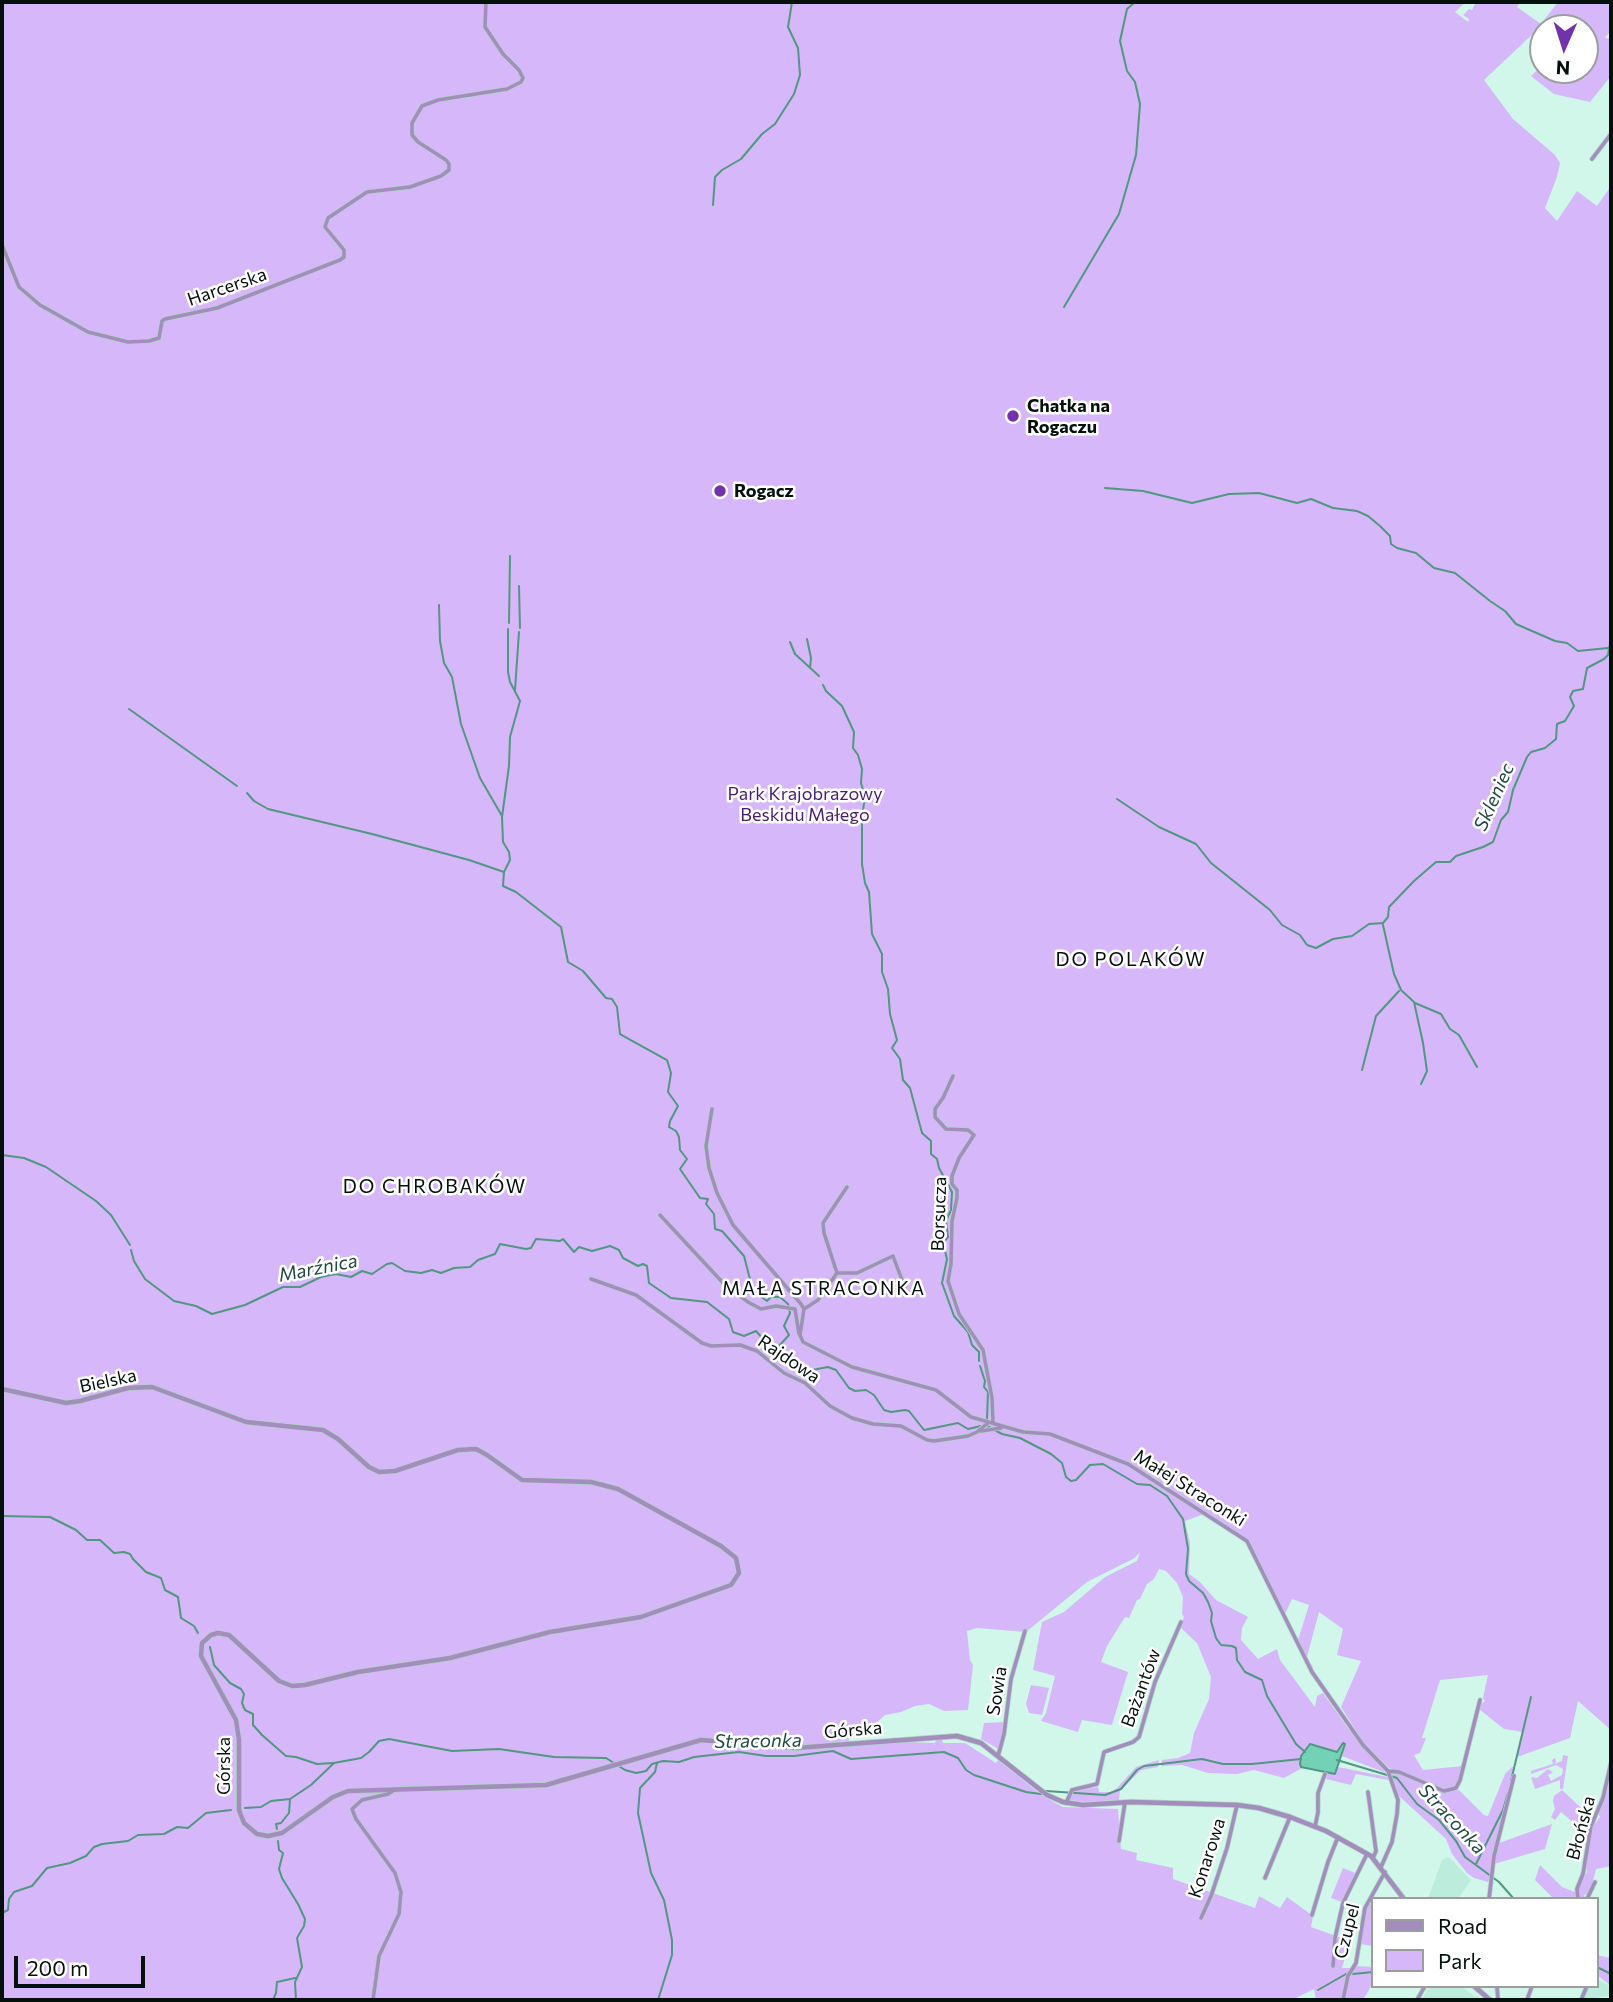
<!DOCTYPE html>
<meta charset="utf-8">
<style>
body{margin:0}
#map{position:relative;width:1613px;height:2002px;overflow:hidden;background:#d0f7e9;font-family:Commissioner,sans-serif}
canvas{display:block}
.frame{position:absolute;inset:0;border:4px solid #03100b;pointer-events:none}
.legend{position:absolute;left:1371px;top:1897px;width:228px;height:91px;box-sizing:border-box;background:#fff;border:2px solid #9a9f9d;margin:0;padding:9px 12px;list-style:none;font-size:21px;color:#03100b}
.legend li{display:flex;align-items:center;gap:14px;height:35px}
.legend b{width:35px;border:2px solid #9a9f9d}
.north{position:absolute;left:1529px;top:14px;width:70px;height:70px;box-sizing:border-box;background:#fff;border:2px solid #9a9f9d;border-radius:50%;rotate:183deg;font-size:19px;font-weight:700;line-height:28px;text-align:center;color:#03100b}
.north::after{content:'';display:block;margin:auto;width:24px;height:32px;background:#7333a8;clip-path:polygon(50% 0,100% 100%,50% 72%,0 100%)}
.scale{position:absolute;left:14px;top:1956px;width:131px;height:32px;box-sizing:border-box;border:4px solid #03100b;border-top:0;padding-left:9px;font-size:21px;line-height:24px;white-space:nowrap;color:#03100b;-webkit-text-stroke:5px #fff;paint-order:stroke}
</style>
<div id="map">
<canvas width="1613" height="2002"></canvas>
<div class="frame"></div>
<ul class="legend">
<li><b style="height:9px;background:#a28dbc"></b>Road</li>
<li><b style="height:19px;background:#d6b8fa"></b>Park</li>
</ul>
<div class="north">N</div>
<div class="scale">200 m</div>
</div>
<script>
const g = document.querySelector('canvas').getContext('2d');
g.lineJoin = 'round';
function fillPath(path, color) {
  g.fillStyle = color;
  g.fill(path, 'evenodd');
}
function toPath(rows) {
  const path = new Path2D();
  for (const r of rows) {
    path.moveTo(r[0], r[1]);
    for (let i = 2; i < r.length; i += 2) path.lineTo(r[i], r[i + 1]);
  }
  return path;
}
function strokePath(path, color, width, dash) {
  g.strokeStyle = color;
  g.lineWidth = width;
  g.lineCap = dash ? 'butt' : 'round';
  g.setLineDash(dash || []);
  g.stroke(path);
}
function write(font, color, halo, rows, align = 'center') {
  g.font = font + ' Commissioner,sans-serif';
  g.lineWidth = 5;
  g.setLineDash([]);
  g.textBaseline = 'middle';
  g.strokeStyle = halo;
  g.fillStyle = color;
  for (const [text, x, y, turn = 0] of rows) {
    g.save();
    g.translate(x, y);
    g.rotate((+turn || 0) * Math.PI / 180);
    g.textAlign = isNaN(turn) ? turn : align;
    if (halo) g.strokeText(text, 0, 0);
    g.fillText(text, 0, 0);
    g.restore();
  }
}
fillPath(toPath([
 [1449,1857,1471,1880,1458,1899,1428,1899,1442,1860],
 [1597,1979,1608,1985,1611,2000,1607,1996,1583,2000,1589,1986,1597,1986],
 [1430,1986,1461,1986,1475,1997,1478,1996,1477,2000,1421,2000]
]), '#bcecdb');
fillPath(toPath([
 [2,2,1466,2,1455,12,1468,22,1469,19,1463,15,1469,9,1472,10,1476,2,1520,2,1517,7,1541,24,1558,2,1611,2,1611,30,1605,38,1611,39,1611,76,1590,102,1554,94,1531,76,1543,64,1543,70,1585,70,1585,28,1543,28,1543,35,1537,30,1484,80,1513,119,1555,155,1560,163,1557,177,1545,208,1557,221,1577,191,1597,206,1611,186,1611,1730,1578,1701,1570,1738,1517,1757,1523,1732,1504,1729,1479,1709,1481,1704,1485,1701,1483,1698,1488,1675,1440,1680,1422,1738,1426,1738,1420,1753,1414,1755,1423,1770,1462,1766,1458,1784,1450,1790,1441,1789,1400,1771,1389,1768,1364,1743,1341,1707,1361,1661,1337,1655,1343,1629,1319,1612,1307,1657,1313,1667,1311,1667,1298,1640,1309,1605,1292,1599,1285,1614,1249,1541,1207,1513,1185,1521,1190,1543,1189,1574,1200,1582,1216,1600,1248,1617,1242,1628,1241,1640,1258,1659,1277,1649,1280,1660,1315,1707,1317,1696,1323,1693,1347,1727,1386,1773,1342,1756,1345,1744,1337,1752,1313,1744,1301,1767,1304,1767,1284,1778,1254,1770,1237,1774,1208,1773,1182,1765,1161,1766,1162,1760,1178,1758,1190,1753,1194,1733,1209,1699,1211,1677,1197,1643,1180,1627,1184,1617,1182,1614,1183,1597,1177,1583,1166,1571,1159,1569,1154,1579,1147,1584,1140,1599,1137,1600,1129,1618,1125,1617,1107,1646,1101,1662,1128,1672,1112,1725,1082,1720,1078,1732,1041,1721,1046,1713,1055,1676,1033,1670,1042,1622,1064,1612,1105,1577,1137,1561,1140,1552,1135,1558,1087,1582,1026,1632,977,1628,967,1631,970,1660,973,1665,968,1710,944,1711,929,1704,915,1706,901,1712,885,1715,872,1727,850,1732,849,1741,821,1744,816,1749,905,1742,935,1743,936,1740,942,1739,943,1743,965,1743,996,1763,998,1760,1043,1796,1063,1807,1118,1809,1121,1849,1137,1853,1136,1860,1173,1868,1173,1879,1255,1908,1259,1896,1280,1908,1287,1897,1313,1916,1311,1927,1350,1941,1342,1968,1352,1968,1342,2000,1316,2000,1314,1989,1292,2000,2,2000],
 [1031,1685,1049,1688,1042,1715,1029,1713,1026,1704],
 [1005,1722,1000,1750,981,1739,984,1723],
 [1563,1755,1568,1756,1563,1789,1560,1789,1560,1780,1535,1789,1531,1777,1537,1778,1548,1769,1553,1772,1548,1775,1551,1781,1562,1775,1563,1769,1556,1765,1531,1774,1531,1771,1553,1764,1552,1760,1555,1758,1556,1762,1554,1764,1562,1761],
 [1159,1760,1158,1767,1141,1770,1120,1791,1119,1800,1084,1802,1069,1800,1072,1791,1082,1789,1098,1787,1099,1792,1111,1792,1117,1788,1136,1767],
 [1338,1767,1388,1777,1388,1780,1356,1774,1351,1785,1326,1779,1328,1772,1335,1774,1335,1777],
 [1512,1767,1515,1767,1488,1882,1474,1878,1467,1873,1452,1854,1446,1839,1399,1796,1390,1775,1397,1773,1444,1792,1459,1790,1484,1815,1488,1816,1505,1774],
 [1611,1778,1611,1866,1596,1869,1592,1885,1587,1894,1584,1895,1585,1899,1579,1899,1578,1888,1587,1872,1586,1866,1593,1826,1600,1817,1598,1813],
 [1562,1790,1592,1818,1586,1844,1587,1834,1561,1812,1555,1820,1551,1817,1555,1809,1553,1801,1554,1796],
 [1552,1824,1545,1849,1494,1864,1499,1843],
 [1540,1865,1562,1887,1575,1892,1577,1899,1554,1899,1535,1880],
 [1343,1868,1355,1873,1342,1902,1331,1898],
 [1369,1902,1373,1905,1373,1946,1360,1944,1364,1915],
 [1597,1955,1611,1958,1611,1986,1597,1975],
 [1356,1966,1373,1967,1373,1983,1363,2000,1344,2000,1348,1981]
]), '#d6b8fa');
const water = toPath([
 [1343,1743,1345,1744,1335,1774,1301,1767,1300,1764,1301,1756,1310,1744,1337,1752,1343,1743]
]);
fillPath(water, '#73d1b5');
strokePath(water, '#519782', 2);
strokePath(toPath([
 [713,205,715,177,722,170,741,159,762,134,775,124,794,94,800,75,798,48,788,27,792,2],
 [1064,307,1119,214,1136,155,1140,104,1135,82,1127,71,1120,41,1127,9,1135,2],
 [1105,488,1143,491,1192,503,1229,494,1259,493,1297,503,1311,499,1333,508,1357,511,1368,516,1380,526,1390,536,1391,544,1397,548,1416,553,1434,568,1455,573,1490,601,1505,611,1516,624,1555,641,1567,643,1578,651,1608,648],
 [519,586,520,628],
 [439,605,440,641,444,663,452,677,461,724,480,778,502,816],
 [509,623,510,556],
 [508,629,508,672,510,682,520,701,510,737,509,766,502,817,503,842,509,852,510,860,504,872,503,886,516,892,561,927,568,962,583,971,606,998,612,999,617,1007,620,1034,667,1060,671,1073,668,1092,678,1106,670,1121,669,1127,676,1131,679,1137,680,1150,687,1159,680,1169,700,1198,708,1199,706,1204,714,1214,715,1229,722,1231,744,1256,753,1291,767,1301,771,1297,780,1297,788,1304,790,1313,784,1326,789,1335,779,1346],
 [807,639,811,658,810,668],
 [790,642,795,654,819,676],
 [823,685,826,691,842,706,854,732,853,748,858,755,862,769,861,783,865,797,862,817,862,864,865,883,869,892,872,934,882,954,882,972,888,989,890,1014,897,1040,892,1048,900,1059,903,1080,910,1088,922,1133,931,1141,931,1154,937,1159,939,1168,952,1192,951,1210,946,1221,948,1237,943,1243,947,1259,942,1283,954,1316,968,1332,972,1345,979,1352,979,1361],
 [515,690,519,632],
 [129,709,237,786],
 [247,793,254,801,268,809,372,834,469,860,504,872],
 [1117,799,1159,827,1196,844,1211,863,1270,910,1282,925,1300,935,1307,945,1316,948,1333,939,1352,936,1369,924,1383,923,1388,917,1389,907,1414,881,1436,862,1450,862,1456,856,1483,847,1493,842,1501,820,1508,812,1513,790,1527,757,1531,752,1545,748,1556,739,1557,724,1565,721,1574,706,1570,697,1573,691,1583,689,1587,668,1604,659,1608,655,1611,638],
 [1383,925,1394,974,1401,990,1414,1002,1423,1043,1427,1071,1421,1084],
 [1415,1003,1441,1014,1450,1029,1459,1035,1477,1067],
 [1362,1070,1376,1016,1399,991],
 [2,1155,24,1158,46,1167,96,1201,111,1215,130,1245],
 [131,1250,134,1261,145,1279,174,1301,196,1306,212,1314,245,1305,283,1287,300,1287,321,1277,336,1274,351,1277,362,1271,372,1274,387,1264,392,1263,405,1271,421,1273,432,1270,441,1273,454,1268,470,1267,478,1260,495,1254,500,1244,526,1249,531,1248,536,1239,560,1241,563,1239,574,1252,579,1247,592,1251,610,1246,619,1250,623,1258,638,1266,643,1264,647,1266,649,1283,671,1298,707,1302,729,1319,733,1332,744,1336,756,1331,764,1340,798,1360,807,1371,828,1367,836,1370,849,1388,855,1391,866,1390,874,1395,884,1410,891,1412,905,1410,909,1411,924,1430,958,1423,968,1429,981,1426],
 [980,1366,985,1381,984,1387,988,1392,987,1419,984,1425],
 [987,1426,1002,1434,1020,1438,1051,1454,1062,1463,1066,1477,1071,1481,1076,1480,1090,1465,1103,1464,1137,1484,1150,1485,1167,1496,1183,1519,1188,1549,1186,1574,1189,1581,1203,1593,1208,1602,1212,1613,1211,1621,1216,1638,1221,1645,1232,1646,1236,1648,1237,1660,1245,1672,1262,1680,1267,1696,1296,1744,1305,1752],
 [2,1516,50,1517,76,1530,87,1540,100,1540,114,1553,124,1552,130,1554,133,1559,146,1572,161,1578,165,1590,178,1597,181,1618,194,1626,198,1633],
 [210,1647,214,1665,230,1683,241,1689,244,1694,242,1703,245,1710,253,1714,253,1725,262,1735,286,1756,296,1757,317,1764,333,1763],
 [1337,1760,1397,1778,1417,1804,1439,1820,1456,1841,1465,1857,1499,1882,1514,1899],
 [657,1763,655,1772,640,1788,638,1813,651,1873,664,1900,672,1940,672,1955,658,2000],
 [1511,1781,1531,1697],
 [1046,1791,1105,1795,1121,1789,1137,1770,1144,1766,1202,1759,1223,1764,1252,1764,1301,1759],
 [245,1808,261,1807,271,1801,290,1799,311,1785,334,1763,361,1758,369,1752,379,1741,389,1739,452,1751,499,1749,554,1757,606,1758,625,1770,636,1773,646,1771,652,1764,663,1761,679,1762,694,1757,739,1752,766,1756,794,1756,833,1751,851,1759,944,1752,958,1758,966,1770,974,1775,1026,1792,1041,1794],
 [277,1829,276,1824,281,1823,289,1813,290,1799],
 [278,1841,279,1850,283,1853,279,1869,282,1878,298,1904,305,1919,304,1926,297,1938,302,1967,295,1982,296,2000],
 [1476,1864,1503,1810,1508,1793],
 [2,1913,8,1910,9,1899,14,1892,32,1886,47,1868,70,1863,86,1856,94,1847,102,1844,128,1841,138,1835,164,1834,177,1827,188,1828,206,1813,231,1810],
 [1597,1967,1611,1974],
 [1353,1974,1373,1972],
 [1318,1990,1346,1974],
 [273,2000,276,1993,277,1982,295,1978]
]), '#519782', 2);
const minor = toPath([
 [1592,159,1611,134],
 [2,245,19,287,40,305,88,332,128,342,149,341,159,338,162,321,165,319,217,308,340,260,344,257,344,250,325,227,328,218,367,192,410,187,441,176,449,170,449,164,446,160,418,142,412,135,412,123,422,106,438,100,507,89,521,82,523,78,519,70,503,54,485,27,486,2],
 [953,1076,943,1098,935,1109,935,1117,946,1129,968,1130,974,1135,959,1158,952,1176,952,1184,957,1190,957,1198,952,1221,951,1264,948,1281,959,1314,983,1350,992,1398,993,1423],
 [712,1109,706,1146,709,1168,717,1193,733,1225,801,1304,804,1309,800,1335,803,1342,852,1367,936,1390,971,1417,1023,1432,1050,1434,1128,1464,1247,1541,1312,1672,1363,1745,1388,1771,1398,1800,1397,1814,1392,1842,1381,1867],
 [660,1215,725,1285,748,1302,761,1309,776,1306,795,1309,799,1334],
 [837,1273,857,1273,893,1256,905,1288],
 [591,1279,636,1295,702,1343,711,1346,740,1345,757,1351,784,1373,805,1383,830,1406,852,1418,873,1424,901,1426,927,1440,934,1441,968,1436,977,1432,988,1423],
 [804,1309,818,1300,837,1273,824,1233,823,1223,847,1187],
 [981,1431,1001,1428],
 [998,1756,1004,1734,1011,1679,1025,1631],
 [1388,1771,1399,1772,1444,1791,1456,1788,1460,1780,1480,1700],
 [1368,1792,1376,1851,1373,1858],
 [1066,1803,1072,1790,1097,1784,1104,1752,1133,1742,1139,1737,1155,1682,1181,1622],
 [1315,1827,1318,1812,1318,1793,1325,1774],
 [1119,1841,1125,1802],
 [1265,1878,1290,1817],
 [1489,1899,1494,1856,1514,1776],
 [1578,1899,1577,1889,1583,1874,1591,1826,1603,1798,1611,1763],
 [1587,1899,1595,1882],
 [1312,1915,1328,1862,1338,1837],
 [1201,1918,1211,1896,1227,1848,1237,1805],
 [1333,1966,1335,1938,1343,1903,1367,1854],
 [1497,1986,1498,2000],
 [373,2000,379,1956,399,1914,401,1892,395,1873,356,1819,352,1809,362,1800,388,1794,394,1790],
 [1343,2000,1348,1976,1356,1963,1365,1908,1385,1872],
 [1417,2000,1425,1986],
 [1527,2000,1532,1986],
 [1581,2000,1587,1986]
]);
const tertiary = toPath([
 [2,1389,66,1403,80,1401,128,1388,152,1387,246,1422,323,1430,338,1439,369,1467,379,1472,395,1471,458,1450,476,1449,487,1455,522,1480,591,1482,618,1489,721,1546,736,1558,739,1573,731,1585,641,1617,550,1632,450,1658,358,1672,305,1685,292,1686,279,1681,229,1635,218,1633,211,1635,202,1643,201,1656,236,1720,239,1740,239,1810,244,1823,257,1834,268,1836,282,1833,333,1797,348,1791,546,1785,701,1740,796,1748,957,1736,981,1743,1047,1795,1063,1802,1083,1805,1131,1802,1237,1805,1259,1808,1290,1817,1326,1831,1371,1856,1404,1899],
 [1474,1986,1490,2000]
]);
strokePath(minor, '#afd2c5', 5);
strokePath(tertiary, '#afd2c5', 6);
strokePath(minor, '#a28dbc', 3.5);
strokePath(tertiary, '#a28dbc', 4.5);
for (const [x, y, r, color] of [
 [1013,416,7,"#7333a8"],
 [720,491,7,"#7333a8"]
]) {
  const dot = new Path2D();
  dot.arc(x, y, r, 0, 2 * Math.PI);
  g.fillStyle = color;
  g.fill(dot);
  strokePath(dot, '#fff', 2.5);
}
write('18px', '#03100b', '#fff', [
 ["Harcerska",227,287,-19],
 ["Borsucza",939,1214,-88],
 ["Rajdowa",789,1359,34],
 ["Bielska",108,1381,-12],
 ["Małej Straconki",1190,1488,32],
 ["Bażantów",1141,1688,-70],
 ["Sowia",997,1691,-81],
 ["Górska",853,1730,-5],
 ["Górska",224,1766,-90],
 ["Błońska",1581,1828,-75],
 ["Konarowa",1207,1858,-72],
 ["Czupel",1347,1931,-76]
]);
write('bold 18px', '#03100b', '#fff', [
 ["Chatka na",1027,406],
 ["Rogaczu",1027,427],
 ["Rogacz",734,491]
], 'left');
write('18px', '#481d6b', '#fff', [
 ["Park Krajobrazowy",805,794],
 ["Beskidu Małego",805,815]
]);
write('italic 19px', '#204a3e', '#fff', [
 ["Skleniec",1494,797,-66],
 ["Marźnica",318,1268,-11],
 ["Straconka",758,1741,-1],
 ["Straconka",1452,1819,47]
]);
g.letterSpacing = '2px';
write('19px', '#03100b', '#fff', [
 ["DO POLAKÓW",1131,960],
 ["DO CHROBAKÓW",435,1187],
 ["MAŁA STRACONKA",824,1289]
]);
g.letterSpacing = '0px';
</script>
